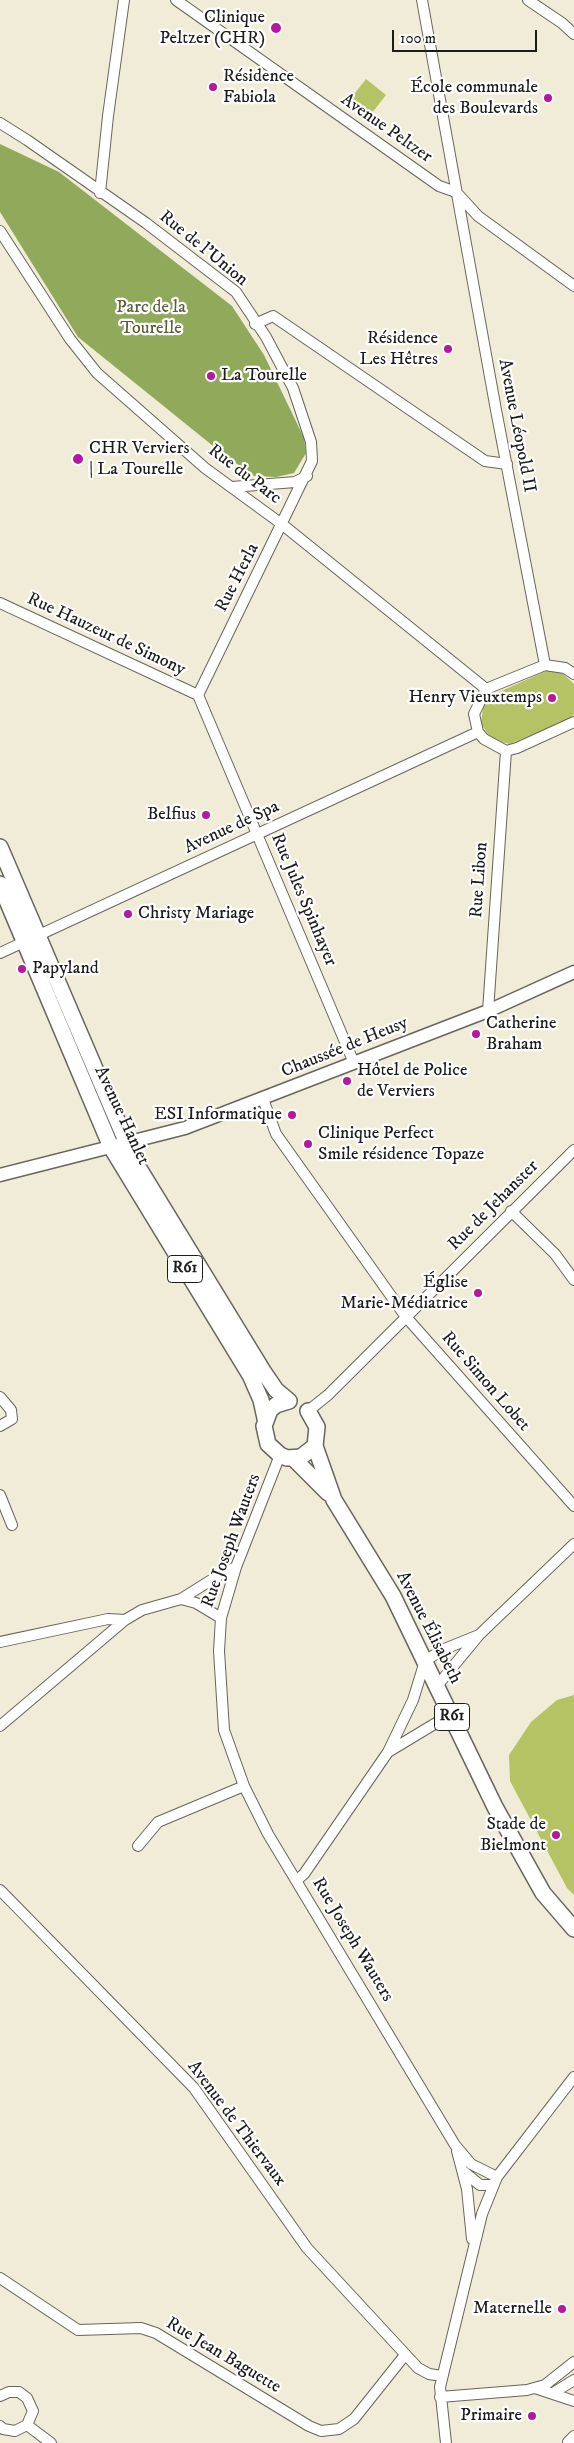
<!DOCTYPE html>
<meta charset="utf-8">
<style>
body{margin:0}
#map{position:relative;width:574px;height:2443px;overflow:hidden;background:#f1ecd7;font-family:"IM FELL DW Pica",serif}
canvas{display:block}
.scale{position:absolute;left:392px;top:30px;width:145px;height:22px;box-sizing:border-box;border:2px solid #1c1c1c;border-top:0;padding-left:6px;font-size:15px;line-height:18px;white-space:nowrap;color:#1c1c1c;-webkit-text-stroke:4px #fff;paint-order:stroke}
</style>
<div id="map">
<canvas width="574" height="2443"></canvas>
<div class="scale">100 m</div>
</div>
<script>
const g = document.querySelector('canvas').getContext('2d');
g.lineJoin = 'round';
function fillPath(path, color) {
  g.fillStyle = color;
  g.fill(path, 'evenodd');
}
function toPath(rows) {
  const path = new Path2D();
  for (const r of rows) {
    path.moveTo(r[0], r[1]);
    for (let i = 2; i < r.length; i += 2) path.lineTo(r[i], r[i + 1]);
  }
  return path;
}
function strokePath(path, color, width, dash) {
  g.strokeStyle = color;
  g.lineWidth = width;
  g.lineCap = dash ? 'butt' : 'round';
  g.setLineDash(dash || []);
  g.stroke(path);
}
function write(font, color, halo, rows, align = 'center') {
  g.font = font + ' "IM FELL DW Pica",serif';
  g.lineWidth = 4.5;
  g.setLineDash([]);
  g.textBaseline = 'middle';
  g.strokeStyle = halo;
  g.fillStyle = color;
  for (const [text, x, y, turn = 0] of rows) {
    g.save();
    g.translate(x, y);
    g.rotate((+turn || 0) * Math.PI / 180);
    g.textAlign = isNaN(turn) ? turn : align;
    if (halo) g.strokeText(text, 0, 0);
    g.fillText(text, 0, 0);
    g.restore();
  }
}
fillPath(toPath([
 [366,79,386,95,368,118,348,102],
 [548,670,562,673,574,684,574,714,570,719,510,744,492,740,481,724,483,706,488,697],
 [574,1695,574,1895,567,1888,510,1781,509,1755,531,1722,557,1700]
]), '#b6c365');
fillPath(toPath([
 [0,144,59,172,232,306,264,355,304,438,306,453,294,473,276,477,254,476,223,454,78,337,0,212]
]), '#90a95a');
const minor = toPath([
 [176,0,439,186,456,192,478,216,574,286],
 [422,0,496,410,545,665],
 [528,0,562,23,574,34],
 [0,123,27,140,146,223,236,292,266,337,293,388,311,442,312,461,198,695],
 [100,193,108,116,124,0],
 [0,231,70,339,97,373,205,468,283,525,486,689],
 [255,324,273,316,485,461,507,464],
 [232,487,295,482,307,476],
 [0,603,198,695],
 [574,674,565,668,545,665,486,689,474,714,478,732,484,739,506,751,517,748,574,722],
 [198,695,354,1063],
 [0,953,478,732],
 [488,1011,506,751],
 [263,1099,276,1134,406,1317,574,1506],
 [511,1211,555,1254,574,1280],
 [0,1397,11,1410,12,1419,0,1426],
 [308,1411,328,1395,574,1150],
 [280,1455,236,1567,221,1618,219,1651,224,1730,244,1786,268,1834,455,2145,471,2164,497,2177],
 [0,1495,12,1525],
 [181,1599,196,1603,221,1618],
 [0,1642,108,1619,125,1620],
 [437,1686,479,1635,574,1544],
 [0,1726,125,1620,142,1610,181,1599,224,1572,236,1567],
 [388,1752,451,1714],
 [138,1846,158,1822,244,1786],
 [297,1880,304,1874,388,1752,413,1700,425,1661,442,1650,479,1635],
 [0,1890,194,2088,307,2248,418,2368,429,2374,442,2376],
 [457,2151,467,2189,472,2239],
 [464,2172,480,2185,492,2185],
 [0,2278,78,2330,141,2328,156,2333,309,2426,321,2431,339,2429,354,2419,405,2355],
 [535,2388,574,2401],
 [553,2393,574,2380],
 [0,2396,9,2392,19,2392,27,2398,33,2411,27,2425,15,2431,3,2429,0,2426],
 [440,2397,527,2390,545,2385,574,2362],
 [27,2425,51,2443],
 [446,2443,440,2387,482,2214,497,2177,574,2077],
 [569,2443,568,2442,574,2436]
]);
const major = toPath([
 [0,1175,185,1128,488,1011,574,972]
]);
const highway = toPath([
 [0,847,135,1162,263,1371,276,1390,289,1401],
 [0,884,111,1147,250,1375,261,1400,265,1418],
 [289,1401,276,1405,270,1410,264,1426,268,1444,280,1455,287,1458,301,1457,315,1446,317,1427,308,1411],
 [315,1446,334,1500,393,1596,495,1807,543,1893,574,1929],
 [293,1458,328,1493]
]);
strokePath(minor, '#67655d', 12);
strokePath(major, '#67655d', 15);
strokePath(highway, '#67655d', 18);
strokePath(minor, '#fff', 10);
strokePath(major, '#fff', 12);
strokePath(highway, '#fff', 15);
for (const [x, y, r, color] of [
 [276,28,6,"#b5179e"],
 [213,87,5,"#b5179e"],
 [548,98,5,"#b5179e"],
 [448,349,5,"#b5179e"],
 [211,376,5,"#b5179e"],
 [78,459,6,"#b5179e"],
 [552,698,5,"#b5179e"],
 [206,815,5,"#b5179e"],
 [128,914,5,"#b5179e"],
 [22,969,5,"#b5179e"],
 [476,1034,5,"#b5179e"],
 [347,1081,5,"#b5179e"],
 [292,1115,5,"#b5179e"],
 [308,1144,5,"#b5179e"],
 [478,1293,5,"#b5179e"],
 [556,1835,5,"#b5179e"],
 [562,2309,5,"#b5179e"],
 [532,2416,5,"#b5179e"]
]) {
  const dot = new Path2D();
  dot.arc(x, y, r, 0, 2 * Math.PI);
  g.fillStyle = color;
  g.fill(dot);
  strokePath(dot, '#fff', 2);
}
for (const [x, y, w] of [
 [185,1269,35],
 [452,1717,35]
]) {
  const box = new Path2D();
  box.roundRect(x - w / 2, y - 13.5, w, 27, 4);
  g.fillStyle = '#fff';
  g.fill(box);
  strokePath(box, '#1c1c1c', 1);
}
write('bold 16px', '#1c1c1c', null, [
 ["R61",185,1269],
 ["R61",452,1717]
]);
write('18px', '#1c1c1c', '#fff', [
 ["Clinique",265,18],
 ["Peltzer (CHR)",265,39],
 ["Résidence",223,77,"left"],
 ["Fabiola",223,98,"left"],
 ["École communale",538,88],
 ["des Boulevards",538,109],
 ["Résidence",438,339],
 ["Les Hêtres",438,360],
 ["La Tourelle",221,376,"left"],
 ["CHR Verviers",89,449,"left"],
 ["| La Tourelle",89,470,"left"],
 ["Henry Vieuxtemps",542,698],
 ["Belfius",196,815],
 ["Christy Mariage",138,914,"left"],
 ["Papyland",32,969,"left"],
 ["Catherine",486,1024,"left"],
 ["Braham",486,1045,"left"],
 ["Hôtel de Police",357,1071,"left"],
 ["de Verviers",357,1092,"left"],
 ["ESI Informatique",282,1115],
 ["Clinique Perfect",318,1134,"left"],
 ["Smile résidence Topaze",318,1155,"left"],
 ["Église",468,1283],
 ["Marie-Médiatrice",468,1304],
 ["Stade de",546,1825],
 ["Bielmont",546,1846],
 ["Maternelle",552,2309],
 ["Primaire",522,2416]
], 'right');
write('18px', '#1c1c1c', '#fff', [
 ["Avenue Peltzer",386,129,35],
 ["Rue de l'Union",203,249,39],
 ["Avenue Léopold II",516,426,79],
 ["Rue du Parc",244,475,37],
 ["Rue Herla",238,578,-63],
 ["Rue Hauzeur de Simony",106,635,25],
 ["Avenue de Spa",232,828,-25],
 ["Rue Libon",480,880,-86],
 ["Rue Jules Spinhayer",303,900,67],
 ["Chaussée de Heusy",345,1048,-22],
 ["Avenue Hanlet",121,1116,65],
 ["Rue de Jehanster",494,1206,-45],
 ["Rue Simon Lobet",485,1382,49],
 ["Rue Joseph Wauters",232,1541,-70],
 ["Avenue Élisabeth",428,1628,63],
 ["Rue Joseph Wauters",352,1940,59],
 ["Avenue de Thiervaux",236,2124,53],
 ["Rue Jean Baguette",223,2356,31]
]);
write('18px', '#5a5f39', '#fff', [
 ["Parc de la",151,308],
 ["Tourelle",151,329]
]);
</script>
